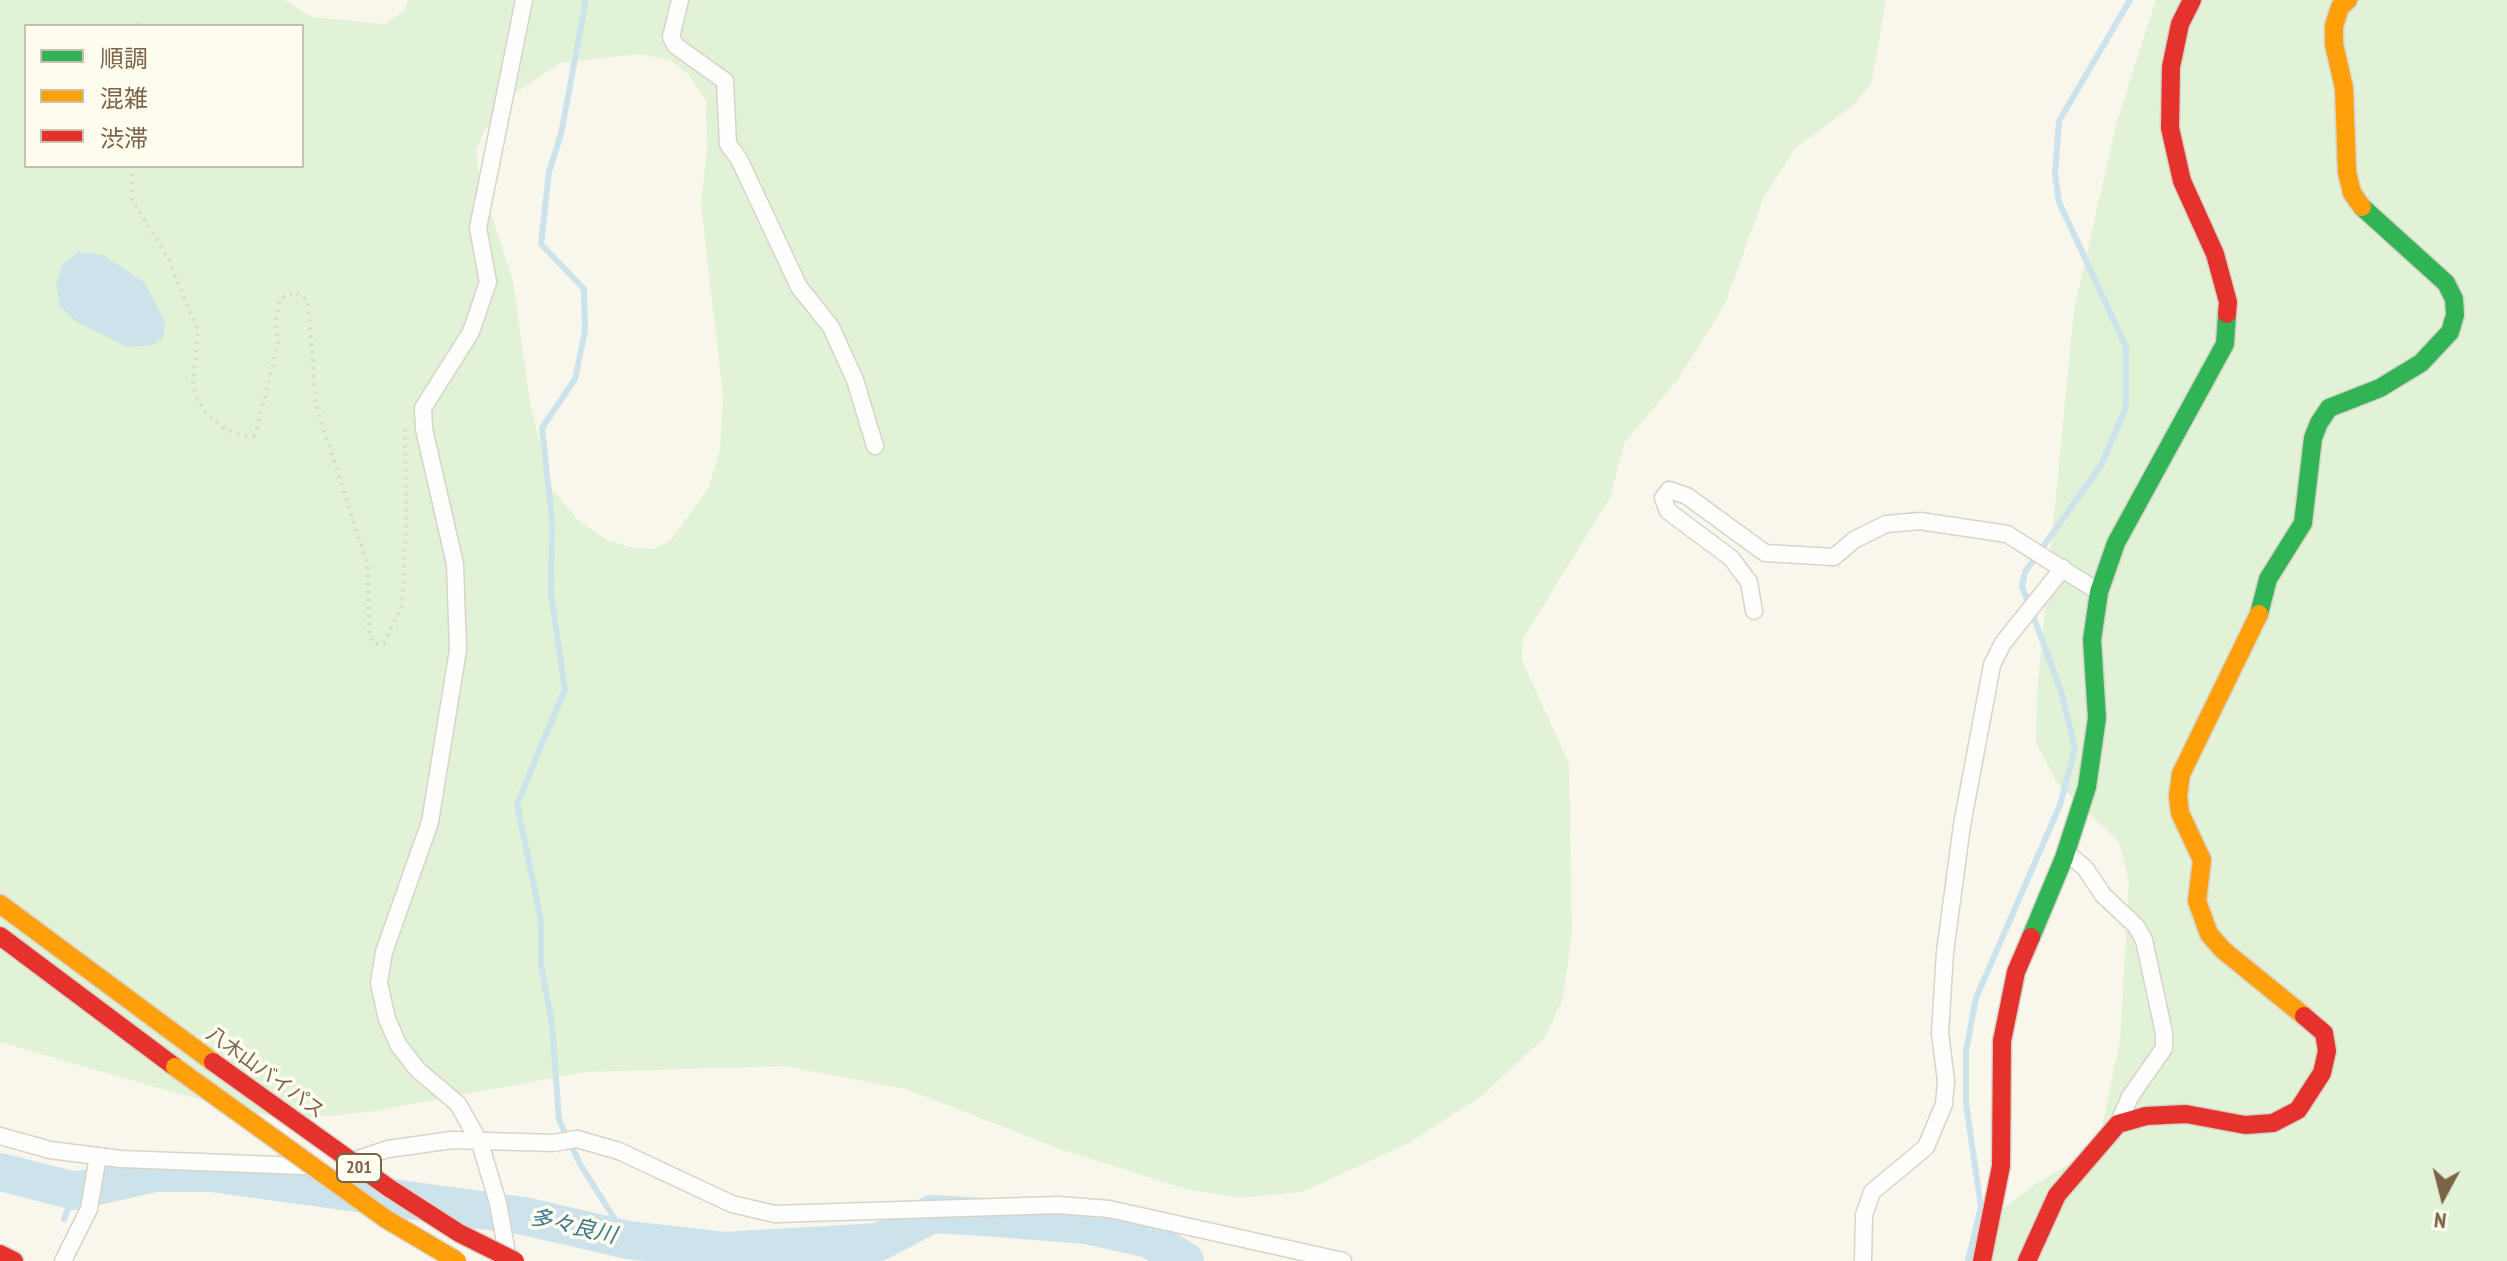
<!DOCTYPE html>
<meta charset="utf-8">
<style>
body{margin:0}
#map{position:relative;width:2507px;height:1261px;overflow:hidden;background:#f9f6ec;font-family:"PT Sans Narrow","Noto Sans JP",sans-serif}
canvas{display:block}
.legend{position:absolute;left:24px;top:24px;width:280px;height:144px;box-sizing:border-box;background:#fffcf0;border:2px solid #cbbfad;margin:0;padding:10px 14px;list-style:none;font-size:24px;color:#7c6348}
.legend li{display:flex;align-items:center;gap:16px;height:40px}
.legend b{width:40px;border:2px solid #cbbfad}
.north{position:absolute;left:2403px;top:1157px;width:80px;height:80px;-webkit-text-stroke:6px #fffcf0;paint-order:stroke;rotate:187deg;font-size:22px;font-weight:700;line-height:32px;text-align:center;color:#7c6348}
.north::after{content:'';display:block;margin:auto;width:28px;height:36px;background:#7c6348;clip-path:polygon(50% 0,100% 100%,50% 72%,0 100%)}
</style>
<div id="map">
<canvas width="2507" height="1261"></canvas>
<ul class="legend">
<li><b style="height:10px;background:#30b455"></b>順調</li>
<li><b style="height:10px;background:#ff9f0a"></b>混雑</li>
<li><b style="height:10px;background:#e5322d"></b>渋滞</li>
</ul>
<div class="north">N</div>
</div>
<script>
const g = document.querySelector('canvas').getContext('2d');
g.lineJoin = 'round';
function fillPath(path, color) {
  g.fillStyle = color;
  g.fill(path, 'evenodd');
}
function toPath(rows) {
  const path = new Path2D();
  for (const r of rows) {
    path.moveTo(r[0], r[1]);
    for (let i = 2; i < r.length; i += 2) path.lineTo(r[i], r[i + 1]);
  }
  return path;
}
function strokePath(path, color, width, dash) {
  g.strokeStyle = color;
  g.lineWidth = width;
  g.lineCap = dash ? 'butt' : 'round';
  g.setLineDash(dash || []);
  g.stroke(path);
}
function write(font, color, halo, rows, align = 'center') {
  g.font = font + ' "PT Sans Narrow","Noto Sans JP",sans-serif';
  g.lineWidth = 7;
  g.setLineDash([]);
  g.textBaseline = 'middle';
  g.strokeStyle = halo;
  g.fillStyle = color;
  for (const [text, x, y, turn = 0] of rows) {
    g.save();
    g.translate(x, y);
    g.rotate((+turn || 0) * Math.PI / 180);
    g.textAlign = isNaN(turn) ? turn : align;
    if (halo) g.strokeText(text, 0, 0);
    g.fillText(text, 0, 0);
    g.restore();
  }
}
fillPath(toPath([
 [0,0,284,0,312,17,384,24,404,11,409,0,1886,0,1872,81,1856,103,1794,149,1763,199,1725,304,1679,378,1624,443,1610,498,1523,638,1522,660,1569,764,1572,931,1563,998,1545,1037,1484,1094,1409,1143,1302,1192,1239,1198,1186,1189,1060,1149,906,1089,784,1066,585,1072,369,1112,287,1120,179,1094,0,1042],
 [26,26,302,26,302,166,26,166],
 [639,54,670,60,689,75,706,100,707,149,701,204,723,396,720,449,709,487,672,539,654,549,633,548,605,539,577,519,552,489,530,403,513,281,479,177,476,152,483,133,511,96,560,63],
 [2156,0,2507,0,2507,1261,1965,1261,1966,1252,1985,1222,2034,1185,2082,1156,2101,1131,2120,1041,2129,882,2119,842,2057,783,2036,742,2037,692,2074,310,2117,121]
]), '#e1f2d6');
fillPath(toPath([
 [78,252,103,255,145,283,165,322,163,338,153,345,127,347,75,321,60,306,56,285,62,265]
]), '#cce3eb');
strokePath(toPath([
 [586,0,561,134,549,172,541,244,584,289,585,331,575,379,542,428,552,520,551,594,565,689,517,804,541,921,541,964,552,1024,559,1120,580,1164,628,1240],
 [64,1219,75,1191],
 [1968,1261,1981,1207,1966,1104,1966,1051,1976,998,2060,805,2075,748,2061,691,2022,586,2025,572,2102,464,2126,407,2126,347,2059,202,2055,174,2059,121,2130,0]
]), '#cce3eb', 6);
strokePath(toPath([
 [0,1172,75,1191,155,1173,211,1173,524,1216,628,1240,724,1251,879,1242,932,1214,985,1217,1086,1225,1149,1239,1185,1261]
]), '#cce3eb', 38);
const street = toPath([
 [680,0,671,37,676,46,725,81,728,144,739,159,799,287,831,327,855,380,875,446],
 [1754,611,1749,582,1731,558,1668,511,1663,498,1669,490,1687,496,1765,553,1834,557,1854,540,1886,524,1920,521,2007,534,2099,592],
 [2066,852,2085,868,2103,895,2136,926,2144,940,2164,1033,2164,1048,2130,1097,2118,1124],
 [0,1136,50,1150,121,1159,303,1166],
 [349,1162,388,1149,452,1140,553,1143,577,1139,619,1151,732,1204,775,1214,1058,1205,1109,1209,1343,1261],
 [508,1259,498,1203,480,1143,458,1104,418,1070,399,1046,387,1019,379,983,384,952,430,822,458,650,455,564,424,429,423,408,471,332,488,282,478,228,524,0],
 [63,1261,89,1209,98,1156],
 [1863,1261,1864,1215,1872,1192,1926,1147,1944,1104,1946,1081,1940,1033,1945,952,1962,825,1992,665,2003,643,2063,568]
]);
const fast = toPath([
 [2259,614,2268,579,2303,523,2313,438,2319,423,2329,408,2380,388,2421,363,2450,332,2455,315,2454,299,2446,283,2362,207],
 [2031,937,2064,858,2087,787,2097,718,2092,640,2099,592,2116,543,2225,344,2227,314]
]);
const slow = toPath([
 [2348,0,2340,7,2334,26,2334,44,2344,88,2347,172,2352,193,2362,207],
 [2259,614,2181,774,2178,796,2180,813,2202,860,2197,901,2209,934,2223,950,2304,1016],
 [0,904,213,1062]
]);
const jam = toPath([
 [2192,0,2180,24,2171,67,2170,128,2182,181,2215,254,2228,302,2227,314],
 [0,936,175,1067],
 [0,1254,14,1261],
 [1982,1261,2001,1166,2002,1041,2016,972,2031,937],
 [2027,1261,2057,1195,2118,1124,2146,1116,2186,1114,2245,1125,2273,1123,2298,1110,2322,1073,2327,1051,2324,1033,2304,1016]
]);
strokePath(street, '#d9d3ca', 19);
strokePath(fast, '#d8d2c7', 21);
strokePath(slow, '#d8d2c7', 21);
strokePath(jam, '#d8d2c7', 21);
strokePath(toPath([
 [137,23,137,26],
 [133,166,132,199,168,258,198,332,193,383,196,396,204,411,227,430,247,436,254,435,257,428,278,344,276,319,280,299,295,292,308,301,316,406,368,565,369,634,374,644,384,643,402,606,406,528,405,425]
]), '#dcd6cd', 4, [2, 6]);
strokePath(street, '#fefefc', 16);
strokePath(fast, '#30b455', 18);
strokePath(slow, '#ff9f0a', 18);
strokePath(jam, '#e5322d', 18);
const slowBridge = toPath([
 [175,1067,386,1219,457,1261]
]);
const jamBridge = toPath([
 [213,1062,389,1188,459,1233,515,1261]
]);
strokePath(slowBridge, '#dbd3c9', 21, []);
strokePath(jamBridge, '#dbd3c9', 21, []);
strokePath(slowBridge, '#ff9f0a', 18);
strokePath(jamBridge, '#e5322d', 18);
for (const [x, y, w] of [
 [359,1168,44]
]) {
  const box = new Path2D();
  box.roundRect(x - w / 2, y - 14, w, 28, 6);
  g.fillStyle = '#fffcf0';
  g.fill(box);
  strokePath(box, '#7c6348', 2);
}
write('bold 18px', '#7c6348', null, [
 ["201",359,1168]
]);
write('20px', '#7c6348', '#fffcf0', [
 ["八木山バイパス",265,1073,36]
]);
write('italic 22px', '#3f7690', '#fffcf0', [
 ["多々良川",573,1227,13]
]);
</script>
